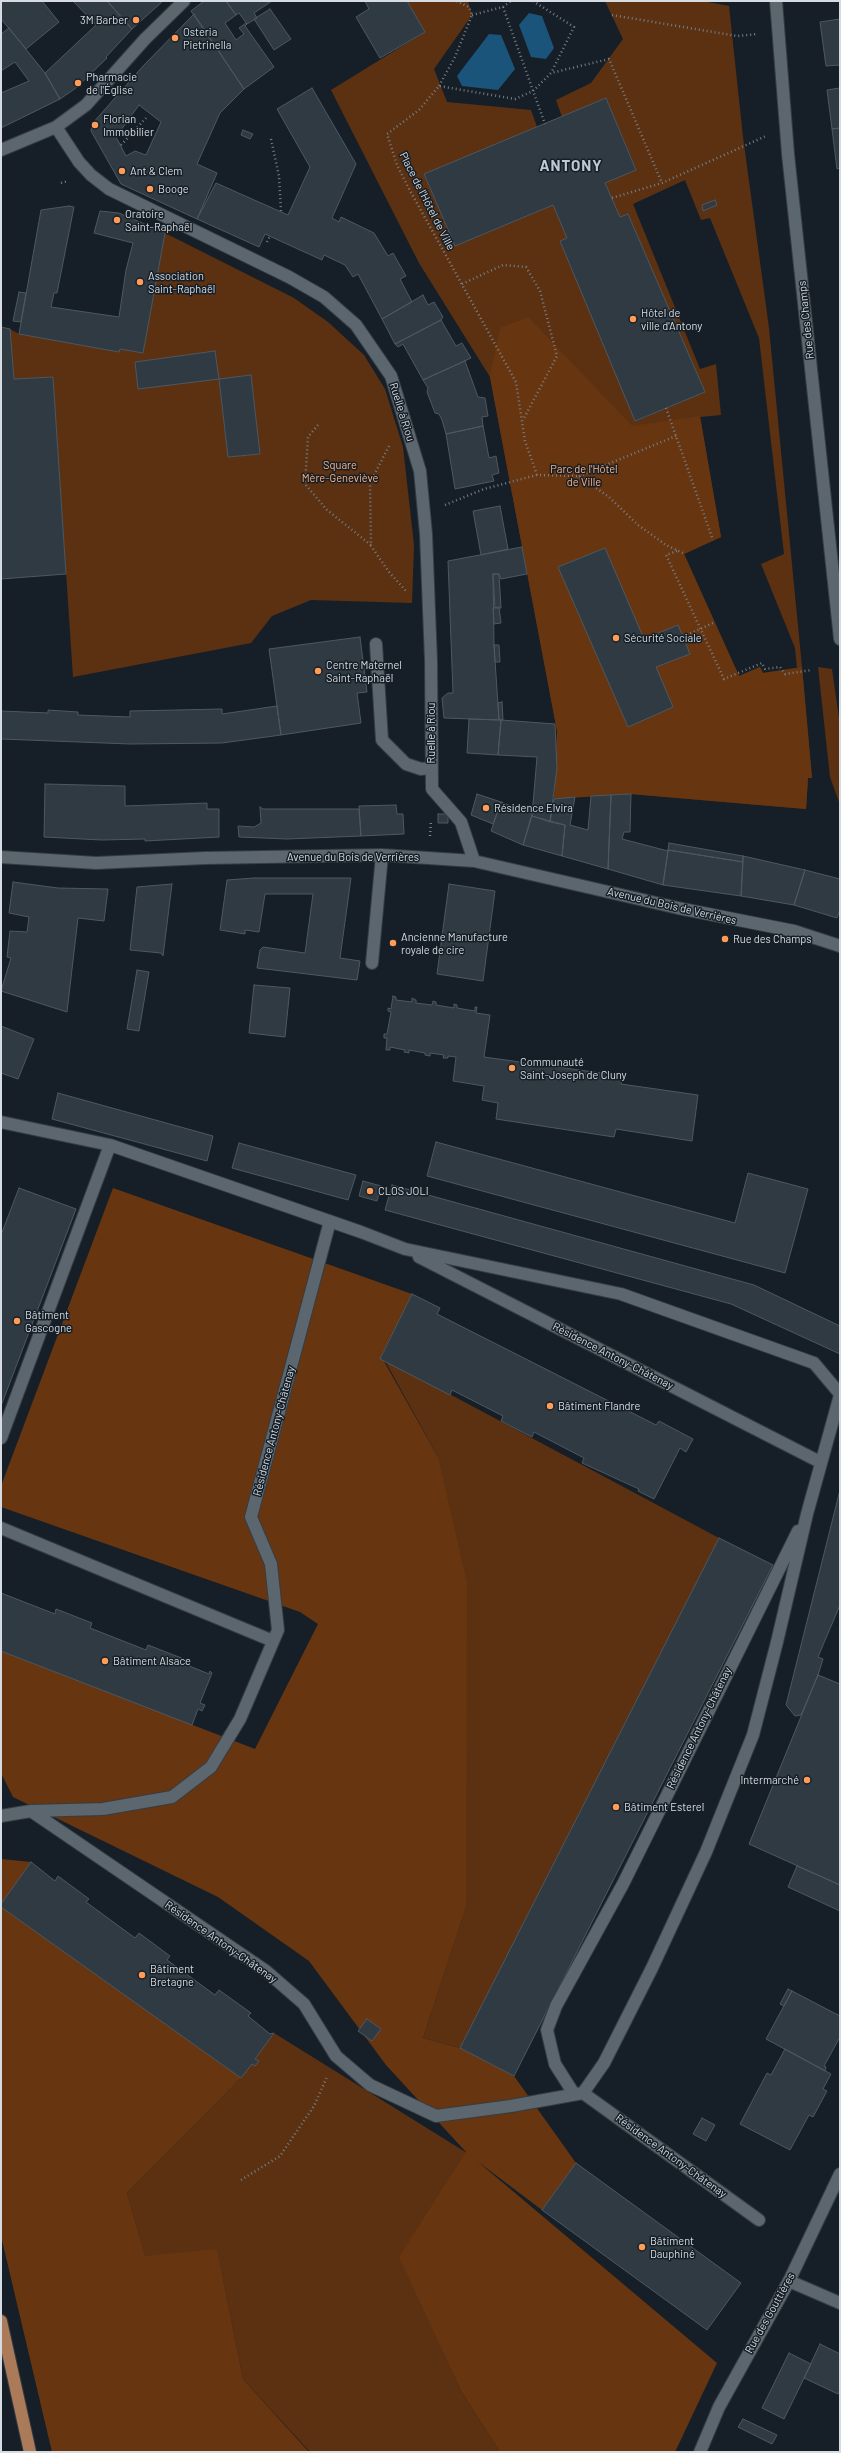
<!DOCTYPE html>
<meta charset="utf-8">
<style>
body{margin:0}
#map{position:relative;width:841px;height:2453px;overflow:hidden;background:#161f27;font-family:Barlow,sans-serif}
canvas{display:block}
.frame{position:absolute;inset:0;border:2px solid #d6dce1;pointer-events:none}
</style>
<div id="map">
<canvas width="841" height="2453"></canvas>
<div class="frame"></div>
</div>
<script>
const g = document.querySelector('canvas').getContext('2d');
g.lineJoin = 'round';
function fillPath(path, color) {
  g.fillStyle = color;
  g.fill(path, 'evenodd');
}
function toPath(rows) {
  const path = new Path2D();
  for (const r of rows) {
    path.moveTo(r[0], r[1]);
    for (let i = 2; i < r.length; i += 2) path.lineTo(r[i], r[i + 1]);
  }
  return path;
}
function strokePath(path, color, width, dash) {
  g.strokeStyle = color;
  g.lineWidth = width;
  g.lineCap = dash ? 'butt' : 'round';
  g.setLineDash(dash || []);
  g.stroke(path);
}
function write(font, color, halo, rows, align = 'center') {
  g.font = font + ' Barlow,sans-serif';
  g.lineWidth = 3;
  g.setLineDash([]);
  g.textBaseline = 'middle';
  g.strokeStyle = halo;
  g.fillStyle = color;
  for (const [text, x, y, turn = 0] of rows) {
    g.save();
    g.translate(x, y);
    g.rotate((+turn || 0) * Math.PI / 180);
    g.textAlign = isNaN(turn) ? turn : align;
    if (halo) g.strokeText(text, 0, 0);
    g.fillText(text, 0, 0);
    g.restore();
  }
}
fillPath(toPath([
 [407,1,468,1,472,15,434,69,447,102,531,110,537,127,424,175,455,246,553,205,567,238,560,241,636,421,705,392,628,214,620,217,605,183,636,169,606,98,562,117,556,100,591,83,623,39,605,1,601,1,702,1,729,6,743,137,769,328,802,667,812,778,808,778,806,809,631,794,611,795,555,784,557,731,490,377,419,263,331,90,425,32],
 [685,180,701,220,710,218,759,338,784,554,761,564,795,648,797,668,763,673,760,667,739,676,684,554,721,537,700,417,721,415,716,364,700,369,633,204],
 [165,233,294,298,328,322,364,355,385,389,403,447,414,545,412,603,311,600,272,616,251,643,73,677,53,377,14,379,10,329,19,334,119,352,120,349,143,353],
 [215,352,138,388,135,362],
 [251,375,260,454,228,457,219,380],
 [818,667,832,669,840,725,840,805,830,777],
 [384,1359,719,1538,460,2048,423,2038,466,1907,438,1457],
 [274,2033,467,2153,400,2257,461,2391,500,2452,310,2452,243,2379,217,2250,145,2257,127,2193,241,2078]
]), '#5b3112');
fillPath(toPath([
 [528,317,632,426,700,416,721,537,684,554,739,676,760,667,763,673,802,667,812,778,808,778,806,809,631,794,554,799,557,731,490,377,500,328],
 [113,1188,412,1294,381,1356,438,1457,467,1583,466,1907,423,2038,460,2048,514,2076,576,2163,542,2210,477,2161,717,2363,675,2452,500,2452,461,2391,399,2257,466,2152,386,2065,309,1961,218,1897,13,1797,1,1773,1,1651,255,1749,318,1624,300,1612,1,1507,1,1486],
 [1,1859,31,1862,1,1904],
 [1,1907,241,2078,127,2193,145,2256,217,2249,243,2379,309,2452,52,2452,1,2236]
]), '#673611');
fillPath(toPath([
 [529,13,542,16,554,48,546,59,531,57,519,25],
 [489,34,501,35,515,69,498,90,462,86,457,76]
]), '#1b547a');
const building = toPath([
 [1,1,42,1,59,22,26,49,1,19,1,1],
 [73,1,107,1,132,29,106,57,107,58,76,88,60,99,45,73,96,25,73,1],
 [107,1,163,1,132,29,107,1],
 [204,1,226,1,236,15,225,23,236,40,244,34,239,28,246,23,247,24,245,26,274,67,244,89,191,11,204,1],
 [226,1,272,1,254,13,257,18,247,24,239,13,236,15,226,1],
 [365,1,407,1,425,32,380,58,356,17,369,9,365,1],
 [270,9,291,39,274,50,254,19,270,9],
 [194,14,244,89,220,113,197,164,217,173,197,219,121,184,91,131,92,124,144,65,194,14],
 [139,105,161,122,146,155,135,151,126,156,116,137,139,105],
 [840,19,840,65,826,66,820,22,840,19],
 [9,28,45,73,60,99,1,128,1,93,29,81,15,62,1,71,1,34,9,28],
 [312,88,356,164,332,218,339,222,341,217,374,233,388,256,393,253,406,276,400,279,412,302,382,319,358,274,353,277,345,265,324,255,322,260,265,234,259,247,197,219,216,183,288,215,310,167,277,109,312,88],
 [840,88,840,128,832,129,827,90,840,88],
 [606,98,636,170,605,183,620,217,628,214,705,392,635,421,560,241,567,238,553,205,455,246,424,174,606,98],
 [840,128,840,168,837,169,832,129,840,128],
 [243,130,253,134,250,139,241,135,243,130],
 [715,200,717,205,703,211,702,205,715,200],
 [69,206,74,207,57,293,54,293,51,307,119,317,126,270,133,243,94,233,100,211,119,213,165,233,143,353,120,349,119,352,19,334,41,210,69,206],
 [19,292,26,293,21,322,13,321,19,292],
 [423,295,428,305,434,302,443,317,441,320,395,344,382,319,423,295],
 [441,320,456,346,462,343,471,358,423,380,403,344,398,347,395,344,441,320],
 [1,327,10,329,14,379,53,377,66,574,1,579,1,327],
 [215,351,219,379,138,389,135,362,215,351],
 [465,361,478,397,485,398,488,416,482,417,483,426,446,434,442,420,439,414,435,413,427,392,428,388,423,380,465,361],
 [251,375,260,454,228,457,219,379,251,375],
 [483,426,489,458,496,456,499,473,492,475,494,481,455,489,446,434,483,426],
 [500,506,508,549,481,555,473,511,500,506],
 [522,547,527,574,501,579,499,574,493,574,494,645,499,720,444,718,442,698,448,693,453,693,448,561,522,547],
 [605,548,644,639,678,625,690,654,656,667,673,707,628,727,558,567,605,548],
 [493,574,499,574,501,608,495,608,493,574],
 [499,607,501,623,494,624,493,608,499,607],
 [360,637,367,692,357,693,361,723,281,735,269,649,360,637],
 [494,645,499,645,500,662,495,662,494,645],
 [502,702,503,720,499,720,498,703,502,702],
 [277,706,281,735,222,743,130,744,1,739,1,711,48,713,48,710,78,712,78,715,130,717,130,711,222,709,222,714,277,706],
 [469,719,501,720,498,755,467,753,469,719],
 [501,720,555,724,557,768,550,822,532,816,537,757,498,755,501,720],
 [45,784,125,786,125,806,207,803,207,809,219,809,219,837,145,841,145,839,102,840,44,837,45,784],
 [477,794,501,802,493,824,471,815,477,794],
 [631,794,630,832,624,832,622,839,668,851,663,885,608,869,611,795,631,794],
 [611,795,608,869,562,856,565,825,550,822,554,799,575,797,570,825,588,830,591,796,611,795],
 [501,802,532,814,523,845,491,831,501,802],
 [396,805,397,814,403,814,404,834,361,836,359,806,396,805],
 [260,807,263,809,359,809,361,836,287,839,239,837,238,826,254,827,261,823,260,807],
 [438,814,448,814,448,823,438,823,438,814],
 [532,816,565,825,562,856,523,845,532,816],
 [669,843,743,856,743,862,668,850,669,843],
 [668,850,743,862,741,896,663,885,668,850],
 [743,856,805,870,794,905,741,896,743,856],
 [805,870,840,879,840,910,837,918,794,905,805,870],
 [254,878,351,878,340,958,360,961,357,980,257,968,260,950,263,947,305,953,313,894,265,894,259,932,245,930,245,934,220,930,227,880,254,878],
 [13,882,58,888,108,889,104,921,78,918,67,1012,1,991,11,958,7,957,10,931,27,932,29,917,9,913,13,882],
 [172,884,163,956,161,953,130,950,137,887,172,884],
 [449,884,495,891,483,981,437,974,449,884],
 [137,970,149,972,139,1031,127,1029,137,970],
 [254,985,290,988,285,1037,249,1033,254,985],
 [393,996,396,997,396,1000,412,1002,412,998,416,1000,416,1003,432,1005,433,1001,436,1002,436,1005,454,1008,454,1004,457,1005,457,1008,475,1011,475,1007,477,1007,476,1013,490,1015,484,1057,623,1076,621,1084,698,1095,692,1141,616,1129,614,1137,496,1119,498,1103,482,1100,484,1086,453,1081,456,1057,448,1056,448,1058,443,1058,444,1055,430,1053,430,1056,425,1055,425,1053,409,1050,409,1053,404,1052,405,1050,390,1047,390,1050,386,1050,387,1038,384,1038,384,1034,387,1034,391,1012,388,1011,388,1008,391,1009,393,996],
 [1,1026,34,1039,18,1079,1,1073,1,1026],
 [58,1093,213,1136,207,1161,52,1119,58,1093],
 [436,1142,735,1223,748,1173,808,1189,785,1273,427,1176,436,1142],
 [239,1143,356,1175,348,1200,232,1168,239,1143],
 [363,1181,381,1186,377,1201,359,1196,363,1181],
 [392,1185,754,1285,840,1326,840,1354,731,1304,385,1210,392,1185],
 [19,1188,76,1209,1,1406,1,1235,19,1188],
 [412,1294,440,1308,437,1314,656,1425,659,1421,693,1439,686,1452,680,1448,654,1499,638,1491,639,1489,582,1463,584,1458,534,1432,532,1437,501,1421,503,1416,452,1390,450,1395,380,1359,412,1294],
 [840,1490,840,1605,818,1657,823,1659,818,1675,801,1715,795,1716,786,1705,840,1490],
 [719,1538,773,1565,514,2076,460,2048,719,1538],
 [1,1593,55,1614,56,1609,92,1623,90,1628,146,1650,148,1645,184,1659,182,1663,209,1674,210,1671,212,1673,200,1703,205,1705,202,1711,198,1709,192,1725,1,1651,1,1593],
 [818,1675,840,1684,840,1885,749,1844,818,1675],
 [31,1862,55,1881,58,1876,89,1899,86,1902,135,1938,139,1933,170,1956,167,1960,215,1995,219,1990,251,2013,248,2016,270,2034,274,2033,255,2059,259,2061,255,2066,252,2064,241,2078,1,1907,1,1904,31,1862],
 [797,1866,840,1885,840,1911,788,1887,797,1866],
 [788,1989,792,1991,784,2006,780,2004,788,1989],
 [792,1991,840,2016,840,2037,824,2066,826,2067,825,2071,766,2039,792,1991],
 [367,2019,381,2029,372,2041,358,2031,367,2019],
 [785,2049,831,2074,823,2089,827,2091,813,2117,809,2115,790,2150,740,2124,767,2073,771,2075,785,2049],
 [702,2118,715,2125,706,2141,693,2134,702,2118],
 [576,2163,741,2283,707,2330,542,2210,576,2163],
 [820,2344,840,2354,840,2390,838,2394,804,2378,820,2344],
 [789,2353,811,2364,784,2419,762,2408,789,2353],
 [743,2419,777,2435,772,2444,738,2427,743,2419]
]);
fillPath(building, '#303a42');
strokePath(building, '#4d5861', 1);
const minor = toPath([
 [776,1,788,154,840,639],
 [56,127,79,162,91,175,109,189,289,277,324,297,356,325,391,376,420,471,426,534,431,661,432,789,461,822,474,861],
 [1,150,56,127,86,105,145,39,184,1],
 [376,644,382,740,406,764,421,769,431,768],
 [1,857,96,863,205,858,382,855,474,861,678,908,794,931,840,946],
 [372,963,382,855],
 [1,1122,110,1145,361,1232,405,1249,621,1294,814,1363,840,1394],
 [330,1221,251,1517,271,1564,278,1630,240,1719,211,1767,172,1797,103,1809,31,1811,266,1971,304,2004,336,2056,370,2085,436,2116,511,2106,583,2093,759,2220],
 [419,1257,820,1462],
 [1,1438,110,1145],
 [1,1528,273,1641],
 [1,1816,31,1811],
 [583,2093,604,2063,652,1968,706,1852,753,1735,777,1642,807,1514,840,1395],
 [574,2094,555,2064,547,2030,556,2006,623,1884,798,1531],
 [789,2281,840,2303],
 [700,2452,719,2407,789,2281,840,2174]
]);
const major = toPath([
 [1,2321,30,2452]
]);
strokePath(minor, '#363c42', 14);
strokePath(major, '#363c42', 14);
strokePath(toPath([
 [533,1,574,27,551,73],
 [503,7,545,124],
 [472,15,503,7,511,1],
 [612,15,737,36,758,34],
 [439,86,455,57,472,15,469,7,456,1],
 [271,139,279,176,281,211],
 [121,145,146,118],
 [61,183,68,181],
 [612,198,662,183,766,136],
 [267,242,270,236],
 [462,284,503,265,526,267,540,291,557,356,523,420],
 [666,408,713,540],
 [318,425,308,437,305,484,327,510,371,545],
 [389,446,370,483,371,546,389,572,406,591],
 [537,475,525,441,516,382,408,187,397,165,387,134,419,110,439,86,515,99,533,91,551,73,609,59,662,183],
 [579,476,676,436],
 [445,505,484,489,537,475,579,476,609,497,638,525,666,545,683,553],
 [677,551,666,555,724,679,762,663,765,669,780,667,785,674,812,670],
 [683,637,715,622],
 [430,836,431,821],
 [241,2180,280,2156,314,2106,327,2077]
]), '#777e85', 2.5, [1, 3]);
strokePath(minor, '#5b666f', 12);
strokePath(major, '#ab7a59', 12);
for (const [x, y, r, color] of [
 [136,20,4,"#fe9c58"],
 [175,38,4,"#fe9c58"],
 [78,83,4,"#fe9c58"],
 [95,125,4,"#fe9c58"],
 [122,171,4,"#fe9c58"],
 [150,189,4,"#fe9c58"],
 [117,220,4,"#fe9c58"],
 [140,282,4,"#fe9c58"],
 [633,319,4,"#fe9c58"],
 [616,638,4,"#fe9c58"],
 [318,671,4,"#fe9c58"],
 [486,808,4,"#fe9c58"],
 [725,939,4,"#fe9c58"],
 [393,943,4,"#fe9c58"],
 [512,1068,4,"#fe9c58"],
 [370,1191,4,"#fe9c58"],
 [17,1321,4,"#fe9c58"],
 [550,1406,4,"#fe9c58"],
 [105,1661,4,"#fe9c58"],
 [807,1780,4,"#fe9c58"],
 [616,1807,4,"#fe9c58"],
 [142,1975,4,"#fe9c58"],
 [642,2247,4,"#fe9c58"]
]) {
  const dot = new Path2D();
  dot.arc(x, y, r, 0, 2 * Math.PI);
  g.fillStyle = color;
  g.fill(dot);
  strokePath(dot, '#161f27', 1.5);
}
write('11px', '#d6dce1', '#161f27', [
 ["3M Barber",128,20,"right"],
 ["Osteria",183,32],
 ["Pietrinella",183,45],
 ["Pharmacie",86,77],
 ["de l'Église",86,90],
 ["Florian",103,119],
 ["Immobilier",103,132],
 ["Ant & Clem",130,171],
 ["Booge",158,189],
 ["Oratoire",125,214],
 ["Saint-Raphaël",125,227],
 ["Association",148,276],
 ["Saint-Raphaël",148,289],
 ["Hôtel de",641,313],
 ["ville d'Antony",641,326],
 ["Sécurité Sociale",624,638],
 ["Centre Maternel",326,665],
 ["Saint-Raphaël",326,678],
 ["Résidence Elvira",494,808],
 ["Ancienne Manufacture",401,937],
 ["royale de cire",401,950],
 ["Rue des Champs",733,939],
 ["Communauté",520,1062],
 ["Saint-Joseph de Cluny",520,1075],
 ["CLOS JOLI",378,1191],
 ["Bâtiment",25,1315],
 ["Gascogne",25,1328],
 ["Bâtiment Flandre",558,1406],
 ["Bâtiment Alsace",113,1661],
 ["Intermarché",799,1780,"right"],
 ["Bâtiment Esterel",624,1807],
 ["Bâtiment",150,1969],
 ["Bretagne",150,1982],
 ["Bâtiment",650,2241],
 ["Dauphiné",650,2254]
], 'left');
write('11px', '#d6dce1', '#161f27', [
 ["Place de l'Hôtel de Ville",427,201,63],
 ["Rue des Champs",806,320,-96],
 ["Ruelle à Riou",402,412,73],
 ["Ruelle à Riou",431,733,-90],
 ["Avenue du Bois de Verrières",353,857],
 ["Avenue du Bois de Verrières",672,906,13],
 ["Résidence Antony-Châtenay",613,1356,27],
 ["Résidence Antony-Châtenay",274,1431,-75],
 ["Résidence Antony-Châtenay",699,1728,-64],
 ["Résidence Antony-Châtenay",221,1942,35],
 ["Résidence Antony-Châtenay",671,2156,36],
 ["Rue des Gouttières",770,2313,-61]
]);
write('11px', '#ffb382', '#161f27', [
 ["Square",340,465],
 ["Mère-Geneviève",340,478],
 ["Parc de l'Hôtel",584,469],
 ["de Ville",584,482]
]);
g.letterSpacing = '1px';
write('bold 15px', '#bdc9d3', '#161f27', [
 ["ANTONY",571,166]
]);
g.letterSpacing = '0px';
</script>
